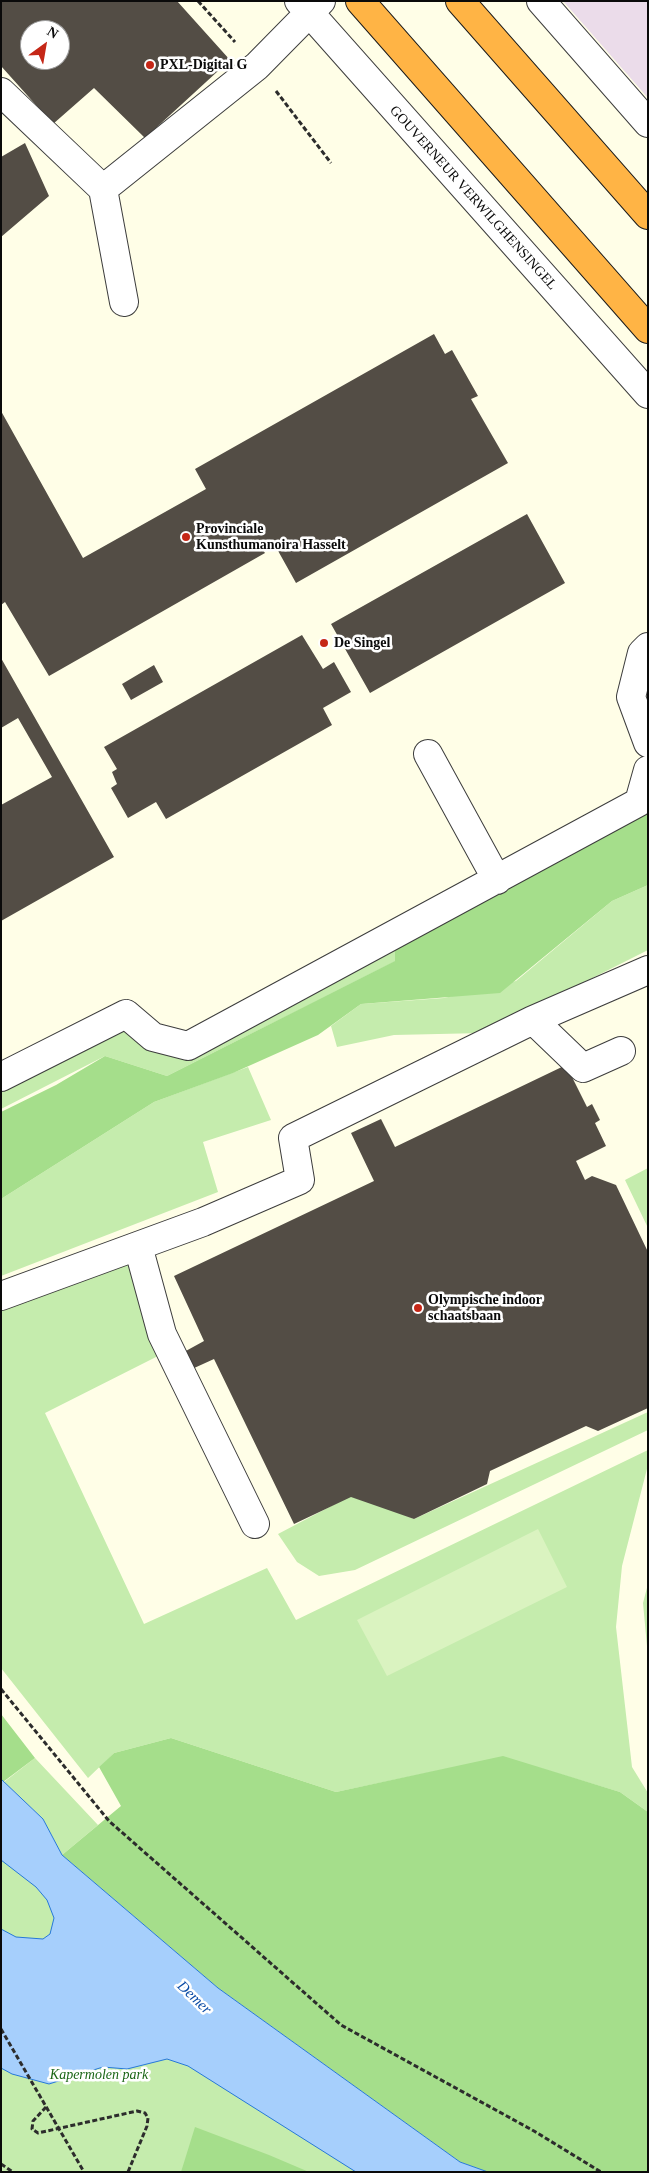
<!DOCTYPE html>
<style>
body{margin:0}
#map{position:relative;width:649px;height:2173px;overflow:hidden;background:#fffee7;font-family:"Times New Roman",serif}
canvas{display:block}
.frame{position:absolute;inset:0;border:2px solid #0a0a0a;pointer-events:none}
.north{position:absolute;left:20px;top:20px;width:50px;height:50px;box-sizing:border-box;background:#fff;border:1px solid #9d9d9d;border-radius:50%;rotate:32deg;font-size:14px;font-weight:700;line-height:20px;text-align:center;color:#0a0a0a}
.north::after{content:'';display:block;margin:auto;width:18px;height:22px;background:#c52717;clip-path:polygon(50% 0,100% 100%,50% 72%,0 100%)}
</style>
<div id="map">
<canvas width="649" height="2173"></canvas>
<div class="frame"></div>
<div class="north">N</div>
</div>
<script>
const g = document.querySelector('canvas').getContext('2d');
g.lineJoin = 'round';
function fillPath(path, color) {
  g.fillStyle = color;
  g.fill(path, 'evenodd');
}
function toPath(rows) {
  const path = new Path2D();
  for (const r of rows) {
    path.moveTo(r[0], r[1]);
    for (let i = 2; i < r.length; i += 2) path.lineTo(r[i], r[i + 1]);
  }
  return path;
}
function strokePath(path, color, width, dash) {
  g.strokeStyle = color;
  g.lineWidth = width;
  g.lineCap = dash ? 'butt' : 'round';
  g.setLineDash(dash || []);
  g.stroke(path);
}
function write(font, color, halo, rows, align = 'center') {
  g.font = font + ' "Times New Roman",serif';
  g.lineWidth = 5;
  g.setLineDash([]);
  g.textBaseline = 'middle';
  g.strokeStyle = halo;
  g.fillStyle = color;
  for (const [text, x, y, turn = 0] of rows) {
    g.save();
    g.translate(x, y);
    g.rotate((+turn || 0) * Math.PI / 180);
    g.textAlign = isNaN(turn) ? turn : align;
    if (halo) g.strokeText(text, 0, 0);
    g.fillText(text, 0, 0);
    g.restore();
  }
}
fillPath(toPath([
 [563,1,648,1,648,98]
]), '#ebdcea');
fillPath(toPath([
 [648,885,648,950,483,1033,394,1035,337,1047,331,1026,361,1004,444,998,516,981,612,901],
 [395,945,396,961,167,1076,105,1056,1,1109,1,1089,126,1021,188,1053],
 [248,1067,271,1120,203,1142,218,1192,1,1276,1,1199,154,1102],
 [648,1168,648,1228,625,1180],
 [129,1263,158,1356,45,1413,144,1624,267,1568,296,1620,648,1450,648,1465,622,1566,616,1627,632,1767,648,1793,648,1812,620,1792,503,1757,336,1792,171,1738,114,1753,88,1778,1,1668,1,1306],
 [648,1412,648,1430,355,1570,319,1576,297,1562,278,1534,356,1493,414,1519],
 [648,1584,648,1657,643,1603],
 [35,1758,98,1825,62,1855,43,1819,4,1782],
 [1,1836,362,2172,1,2172]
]), '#c5ecad');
fillPath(toPath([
 [648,813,648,885,612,901,500,993,361,1004,318,1035,233,1073,154,1102,1,1199,1,1112,56,1085,105,1056,167,1076,395,961,395,945],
 [1,1714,35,1758,3,1782,1,1779],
 [171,1738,336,1792,503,1756,620,1792,648,1812,648,2172,488,2172,460,2162,218,1988,62,1855,121,1806,99,1767,114,1753],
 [195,2127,269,2155,309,2172,181,2172]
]), '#a5de8b');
fillPath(toPath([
 [538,1529,567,1587,387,1676,357,1620]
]), '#daf3c0');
const water = toPath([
 [1,1779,43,1819,62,1855,218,1988,460,2162,488,2172,356,2172,188,2066,167,2059,127,2069,103,2067,49,2084,12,2074,1,2068,1,1929,16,1937,43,1939,50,1934,54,1918,47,1900,36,1887,1,1860,1,1779]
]);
fillPath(water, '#a6cffc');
strokePath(water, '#2678d9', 1);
fillPath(toPath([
 [1,1,177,1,230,60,145,138,94,88,53,124,1,66],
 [30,30,60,30,60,60,30,60],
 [25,143,49,196,1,237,1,157],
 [434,334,445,354,452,350,478,396,471,399,508,463,296,583,272,540,260,546,265,553,49,676,5,602,1,605,1,411,83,558,206,489,195,469],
 [527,514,565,583,370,693,331,624],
 [302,635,323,669,334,662,351,692,323,708,332,725,166,819,156,802,128,818,111,788,117,784,112,772,117,769,104,747],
 [1,658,114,857,1,921,1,805,52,777,18,718,1,728],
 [154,665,163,682,131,700,122,684],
 [566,1065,587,1107,592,1104,600,1120,595,1123,606,1146,576,1161,585,1180,592,1176,616,1185,648,1252,648,1408,598,1431,586,1426,490,1471,487,1484,414,1519,351,1497,294,1524,214,1359,192,1369,184,1352,204,1341,174,1276,374,1181,351,1133,381,1119,395,1147]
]), '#534d45');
const minor = toPath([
 [299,1,648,394],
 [541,1,648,123],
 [1,92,103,189,257,66,321,1],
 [103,189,124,302],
 [648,647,642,653,631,697,648,743],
 [428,754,497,880],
 [533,1020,648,970],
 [1,1077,126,1014,153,1037,188,1046,639,802,648,770],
 [138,1246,162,1334,255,1524],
 [1,1296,203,1222,300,1180,293,1138,533,1020,583,1068,621,1051]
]);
const highway = toPath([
 [360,1,648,329],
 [460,1,648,215]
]);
strokePath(minor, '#3d3d3d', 30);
strokePath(highway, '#1b1b1b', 30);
strokePath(toPath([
 [198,1,235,42],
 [276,91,331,163],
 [1,1689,109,1821,341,2025,534,2131,601,2172],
 [1,2029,84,2172],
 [46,2107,33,2121,32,2129,38,2133,137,2111,145,2113,148,2118,147,2126,128,2172],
 [1,2164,13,2172]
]), '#2c2c2c', 3, [5, 2.5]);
strokePath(minor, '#fff', 28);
strokePath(highway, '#ffb445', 28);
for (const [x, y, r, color] of [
 [150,65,5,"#c52717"],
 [186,537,5,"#c52717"],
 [324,643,5,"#c52717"],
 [418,1308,5,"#c52717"]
]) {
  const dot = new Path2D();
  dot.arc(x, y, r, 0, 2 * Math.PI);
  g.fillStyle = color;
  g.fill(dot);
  strokePath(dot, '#fff', 2);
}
write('bold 14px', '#0a0a0a', '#fff', [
 ["PXL-Digital G",160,65],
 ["Provinciale",196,529],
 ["Kunsthumanoira Hasselt",196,545],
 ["De Singel",334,643],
 ["Olympische indoor",428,1300],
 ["schaatsbaan",428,1316]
], 'left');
write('14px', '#0a0a0a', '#fff', [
 ["GOUVERNEUR VERWILGHENSINGEL",473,198,48]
]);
write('italic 14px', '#1b6616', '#fff', [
 ["Kapermolen park",99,2075]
]);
write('italic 15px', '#0a4ba5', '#fff', [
 ["Demer",194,1998,44]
]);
</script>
